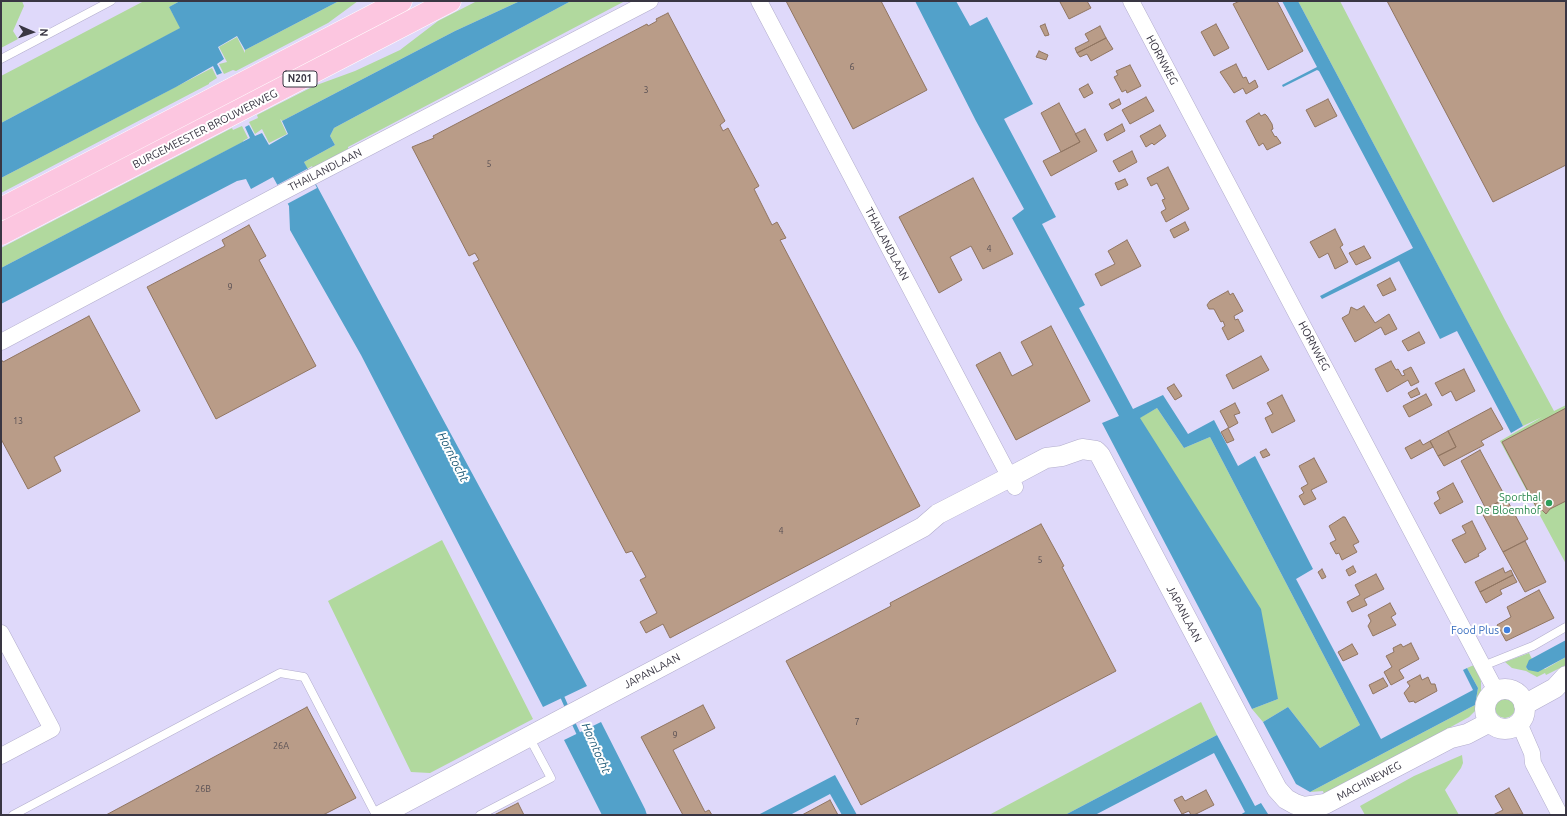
<!DOCTYPE html>
<style>
body{margin:0}
#map{position:relative;width:1567px;height:816px;overflow:hidden;background:#dfd9fa;font-family:Ubuntu,sans-serif}
canvas{display:block}
.frame{position:absolute;inset:0;border:2px solid #393643;pointer-events:none}
.north{position:absolute;left:12px;top:12px;width:40px;height:40px;-webkit-text-stroke:3px #fff;paint-order:stroke;rotate:92deg;font-size:11px;font-weight:700;line-height:16px;text-align:center;color:#393643}
.north::after{content:'';display:block;margin:auto;width:14px;height:18px;background:#393643;clip-path:polygon(50% 0,100% 100%,50% 72%,0 100%)}
</style>
<div id="map">
<canvas width="1567" height="816"></canvas>
<div class="frame"></div>
<div class="north">N</div>
</div>
<script>
const g = document.querySelector('canvas').getContext('2d');
g.lineJoin = 'round';
function fillPath(path, color) {
  g.fillStyle = color;
  g.fill(path, 'evenodd');
}
function toPath(rows) {
  const path = new Path2D();
  for (const r of rows) {
    if (r.length === 3) {
      path.moveTo(r[0] + r[2], r[1]);
      path.arc(r[0], r[1], r[2], 0, 2 * Math.PI);
      continue;
    }
    path.moveTo(r[0], r[1]);
    for (let i = 2; i < r.length; i += 2) path.lineTo(r[i], r[i + 1]);
  }
  return path;
}
function strokePath(path, color, width, dash) {
  g.strokeStyle = color;
  g.lineWidth = width;
  g.lineCap = dash ? 'butt' : 'round';
  g.setLineDash(dash || []);
  g.stroke(path);
}
function write(font, color, halo, rows, align = 'center') {
  g.font = font + ' Ubuntu,sans-serif';
  g.lineWidth = 4;
  g.setLineDash([]);
  g.textBaseline = 'middle';
  g.strokeStyle = halo;
  g.fillStyle = color;
  for (const [text, x, y, turn = 0] of rows) {
    g.save();
    g.translate(x, y);
    g.rotate((+turn || 0) * Math.PI / 180);
    g.textAlign = isNaN(turn) ? turn : align;
    if (halo) g.strokeText(text, 0, 0);
    g.fillText(text, 0, 0);
    g.restore();
  }
}
fillPath(toPath([
 [1,1,22,1,24,6,13,31,18,39,1,48],
 [144,1,180,1,169,7,181,28,1,123,1,76],
 [339,1,358,1,328,23,236,71,233,70,224,74,219,64,227,62,219,47,237,37,245,53,245,50],
 [477,1,520,1,455,31,282,121,280,119,287,134,269,143,262,129,255,134,249,122,258,118,257,115,314,86,355,71,400,50,438,21],
 [571,1,625,1,348,147,348,149,313,168,312,166,307,169,304,162,335,145,330,136,334,128],
 [1298,1,1340,1,1505,320,1554,411,1566,405,1566,564,1500,441,1542,417,1523,426],
 [212,68,217,78,209,83,209,84,1,193,1,178],
 [242,126,248,138,243,141,243,142,1,268,1,248,232,128,233,130],
 [1157,408,1184,448,1210,437,1360,725,1320,748,1288,707,1263,722,1252,709,1278,699,1139,418],
 [442,540,533,719,430,773,411,772,328,601],
 [1529,653,1532,659,1526,667,1528,670,1545,669,1566,657,1566,665,1546,675,1545,673,1537,677,1526,671,1512,668,1505,662],
 [1474,665,1481,681,1481,695,1476,710,1469,717,1438,734,1324,794,1323,791,1310,792,1475,705,1478,688,1467,668],
 [1505,708,10],
 [1201,702,1217,735,1065,815,989,815],
 [1462,755,1463,763,1461,768,1445,790,1459,815,1365,815,1360,806,1414,776]
]), '#b1d99e');
fillPath(toPath([
 [180,1,339,1,245,50,237,36,218,47,224,59,217,64,222,73,217,75,213,66,176,87,1,178,1,123,180,28,169,7],
 [520,1,571,1,334,128,330,136,335,145,304,162,587,686,543,707,361,355,290,230,289,206,273,177,251,189,246,179,237,181,1,304,1,268,250,138,245,127,249,125,255,136,262,133,269,145,288,134,282,121,455,31],
 [915,1,956,1,970,26,987,17,1033,104,1004,119,1056,217,1042,224,1085,305,1079,308,1133,409,1163,395,1188,434,1214,420,1238,466,1255,456,1313,569,1296,579,1381,739,1473,690,1463,670,1467,668,1478,688,1475,705,1310,792,1296,784,1263,722,1288,707,1320,748,1360,725,1210,437,1184,448,1157,408,1140,418,1261,609,1278,699,1252,709,1102,423,1119,416,1012,218,1024,209,976,121],
 [1282,1,1298,1,1520,420,1523,426,1511,433,1457,331,1440,339,1399,261,1322,299,1320,296,1413,248,1319,71,1317,70,1283,87,1282,85,1317,67],
 [1566,640,1566,657,1538,672,1528,670,1526,667,1529,660],
 [601,722,645,809,647,815,602,815,564,740],
 [1217,735,1255,806,1261,803,1268,814,1240,815,1245,812,1214,753,1095,815,1065,815],
 [835,775,857,815,842,815,830,794,790,815,758,815]
]), '#52a1ca');
fillPath(toPath([
 [307,169,317,188,287,204,277,185]
]), '#dfd9fa');
strokePath(toPath([
 [561,694,568,710],
 [572,720,580,737]
]), '#52a1ca', 4);
const building = toPath([
 [786,1,881,1,927,90,853,129,786,1],
 [1063,1,1087,1,1091,8,1069,19,1060,2,1063,1],
 [1240,1,1277,1,1303,51,1268,70,1233,4,1240,1],
 [1387,1,1566,1,1566,165,1493,202,1387,1],
 [668,13,725,121,720,125,723,131,728,128,759,186,754,189,772,225,777,222,786,238,780,240,920,506,670,638,663,624,646,633,640,622,657,613,640,580,646,577,632,551,626,553,473,263,479,260,475,253,469,256,412,147,434,138,433,136,647,24,648,26,657,21,656,19,668,13],
 [1045,24,1049,35,1045,36,1040,26,1045,24],
 [1216,24,1229,48,1214,56,1201,32,1216,24],
 [1100,26,1106,38,1077,53,1075,48,1089,41,1085,34,1100,26],
 [1106,38,1113,49,1091,61,1087,54,1080,57,1077,53,1106,38],
 [1039,51,1048,55,1046,60,1036,57,1039,51],
 [1236,64,1243,78,1246,77,1249,84,1255,80,1258,87,1246,94,1243,88,1234,93,1220,72,1236,64],
 [1130,65,1141,86,1127,93,1126,90,1122,92,1114,77,1118,75,1116,71,1130,65],
 [1088,84,1093,93,1084,98,1079,89,1088,84],
 [1146,97,1154,111,1130,124,1122,110,1146,97],
 [1119,99,1121,104,1112,109,1109,104,1119,99],
 [1328,99,1337,116,1315,127,1306,110,1328,99],
 [1059,103,1080,142,1061,152,1041,113,1059,103],
 [1259,113,1261,116,1265,114,1267,116,1272,124,1273,129,1271,130,1275,137,1276,136,1281,143,1267,150,1263,143,1259,146,1246,121,1259,113],
 [1122,124,1125,131,1107,141,1104,134,1122,124],
 [1160,125,1166,136,1154,145,1152,143,1146,147,1140,136,1160,125],
 [1085,129,1097,151,1051,176,1043,161,1080,142,1075,134,1085,129],
 [1132,151,1137,162,1119,172,1113,161,1132,151],
 [1168,167,1189,209,1166,222,1161,212,1166,209,1162,200,1165,199,1157,183,1151,186,1147,178,1168,167],
 [973,178,1013,254,983,269,971,246,950,257,962,280,939,293,899,217,973,178],
 [1125,179,1128,185,1118,190,1115,183,1125,179],
 [1185,222,1189,230,1174,238,1170,230,1185,222],
 [249,225,266,256,259,260,316,366,216,419,147,287,225,246,222,240,249,225],
 [1335,229,1343,245,1340,247,1348,262,1335,269,1328,253,1319,258,1310,242,1335,229],
 [1127,240,1141,266,1101,286,1095,274,1115,264,1108,251,1127,240],
 [1364,246,1371,258,1356,265,1349,253,1364,246],
 [1390,278,1396,290,1383,296,1377,285,1390,278],
 [1228,291,1230,295,1233,293,1243,311,1234,316,1235,320,1238,319,1244,331,1228,340,1222,328,1225,326,1223,321,1221,322,1214,309,1209,309,1207,305,1210,301,1228,291],
 [1364,306,1375,323,1389,314,1397,329,1385,335,1381,327,1355,342,1342,318,1349,314,1351,307,1357,310,1364,306],
 [89,316,140,411,54,457,61,471,28,489,1,439,1,359,3,362,89,316],
 [1051,326,1090,401,1016,440,976,365,1000,352,1012,376,1033,365,1021,342,1051,326],
 [1419,332,1425,343,1408,351,1402,341,1419,332],
 [1261,356,1269,370,1233,389,1226,375,1261,356],
 [1391,361,1396,370,1398,369,1402,376,1405,375,1403,371,1411,367,1419,382,1411,386,1408,380,1387,392,1375,369,1391,361],
 [1464,369,1475,391,1456,401,1451,391,1442,396,1435,383,1464,369],
 [1174,384,1182,396,1175,400,1167,388,1174,384],
 [1417,388,1420,394,1411,398,1408,393,1417,388],
 [1426,394,1432,405,1409,417,1403,406,1426,394],
 [1282,395,1295,421,1272,433,1265,418,1273,414,1267,403,1282,395],
 [1235,403,1240,413,1234,415,1238,423,1229,428,1220,411,1235,403],
 [1491,408,1503,429,1481,441,1484,445,1444,466,1438,456,1456,447,1448,431,1491,408],
 [1566,408,1566,501,1550,509,1546,514,1542,510,1539,512,1502,442,1566,408],
 [1228,428,1234,440,1227,443,1221,432,1228,428],
 [1448,431,1456,447,1438,456,1430,441,1448,431],
 [1420,440,1423,445,1430,441,1433,447,1411,459,1405,448,1420,440],
 [1266,449,1270,455,1263,458,1260,452,1266,449],
 [1480,450,1506,498,1486,509,1461,461,1480,450],
 [1314,458,1327,482,1311,490,1316,499,1304,505,1299,496,1304,493,1301,488,1308,484,1299,466,1314,458],
 [1453,483,1463,502,1440,514,1434,503,1440,499,1437,492,1453,483],
 [1506,498,1528,539,1503,552,1481,511,1506,498],
 [1343,517,1345,517,1359,542,1353,545,1357,552,1342,560,1339,553,1336,554,1330,543,1336,540,1329,526,1343,517],
 [1472,521,1486,549,1478,554,1479,556,1465,563,1452,540,1466,533,1462,526,1472,521],
 [1041,524,1064,566,1062,567,1116,671,861,805,786,661,891,606,890,603,1041,524],
 [1525,541,1546,582,1525,592,1503,552,1525,541],
 [1353,566,1356,572,1349,576,1346,570,1353,566],
 [1503,568,1505,573,1511,570,1513,575,1480,592,1475,582,1503,568],
 [1322,569,1326,577,1322,579,1318,572,1322,569],
 [1376,574,1384,589,1364,599,1367,605,1352,612,1347,602,1360,595,1355,585,1376,574],
 [1513,575,1517,582,1500,590,1502,594,1486,603,1480,592,1513,575],
 [1539,590,1554,618,1506,641,1497,625,1511,617,1507,607,1539,590],
 [1390,603,1396,614,1391,617,1396,625,1373,636,1368,626,1371,621,1368,615,1390,603],
 [1411,643,1419,659,1399,670,1404,678,1391,685,1384,672,1392,667,1386,656,1394,652,1393,648,1401,644,1403,647,1411,643],
 [1352,644,1358,654,1343,661,1338,652,1352,644],
 [1420,675,1422,680,1428,677,1431,684,1435,684,1437,691,1415,703,1414,701,1409,702,1404,693,1410,686,1407,682,1420,675],
 [1383,678,1388,686,1373,694,1369,685,1383,678],
 [703,705,715,728,673,750,705,812,709,810,712,815,683,815,641,737,703,705],
 [307,707,356,798,323,815,106,815,307,707],
 [1509,788,1523,814,1493,815,1503,810,1495,796,1509,788],
 [1206,790,1214,805,1194,815,1191,815,1189,811,1182,814,1174,800,1182,796,1185,801,1206,790],
 [830,800,838,815,802,815,830,800],
 [518,803,524,815,494,815,518,803]
]);
fillPath(building, '#b99c88');
strokePath(building, '#907561', 1);
const service = toPath([
 [1,59,111,1],
 [1483,666,1533,646,1566,627],
 [13,815,280,673,304,677,376,815],
 [480,815,551,778,529,737]
]);
const minor = toPath([
 [759,1,1015,487],
 [1131,1,1496,691],
 [1,342,281,193,650,1],
 [1,633,52,729,1,756],
 [1519,723,1532,753,1533,763,1560,815]
]);
const tertiary = toPath([
 [1505,709,20],
 [1524,705,1555,688,1566,676],
 [381,815,798,594,923,527,938,514,1010,477,1046,458,1062,456,1082,449,1096,451,1100,455,1277,789,1286,799,1295,804,1304,807,1325,804,1451,738,1467,734,1490,722]
]);
const trunk = toPath([
 [1,209,401,1],
 [1,234,450,1]
]);
strokePath(service, '#b2adcc', 9);
strokePath(minor, '#b2adcc', 17);
strokePath(tertiary, '#b2adcc', 21);
strokePath(trunk, '#fff', 23);
strokePath(service, '#fff', 8);
strokePath(minor, '#fff', 16);
strokePath(tertiary, '#fff', 20);
strokePath(trunk, '#fcc6e0', 22);
for (const [x, y, r, color] of [
 [1549,503,4,"#2e9e5b"],
 [1507,630,4,"#3f7fe0"]
]) {
  const dot = new Path2D();
  dot.arc(x, y, r, 0, 2 * Math.PI);
  g.fillStyle = color;
  g.fill(dot);
  strokePath(dot, '#fff', 1.5);
}
write('9px', '#595054', null, [
 ["6",852,67],
 ["3",646,90],
 ["5",489,164],
 ["4",989,249],
 ["9",230,287],
 ["13",18,421],
 ["4",781,531],
 ["5",1040,560],
 ["7",857,722],
 ["9",675,735],
 ["26A",281,746],
 ["26B",203,789]
]);
for (const [x, y, w] of [
 [300,79,34]
]) {
  const box = new Path2D();
  box.roundRect(x - w / 2, y - 8, w, 16, 3);
  g.fillStyle = '#fff';
  g.fill(box);
  strokePath(box, '#393643', 1);
}
write('bold 10px', '#393643', null, [
 ["N201",300,79]
]);
write('11px', '#393643', '#fff', [
 ["HORNWEG",1162,60,62],
 ["BURGEMEESTER BROUWERWEG",205,129,-27],
 ["THAILANDLAAN",325,170,-27],
 ["THAILANDLAAN",887,244,62],
 ["HORNWEG",1314,346,62],
 ["JAPANLAAN",1184,614,62],
 ["JAPANLAAN",652,671,-28],
 ["MACHINEWEG",1369,781,-28]
]);
write('11px', '#27864d', '#fff', [
 ["Sporthal",1541,497],
 ["De Bloemhof",1541,510]
], 'right');
write('11px', '#366cbe', '#fff', [
 ["Food Plus",1499,630]
], 'right');
write('italic 12px', '#1a5774', '#fff', [
 ["Horntocht",453,457,63],
 ["Horntocht",596,748,66]
]);
</script>
